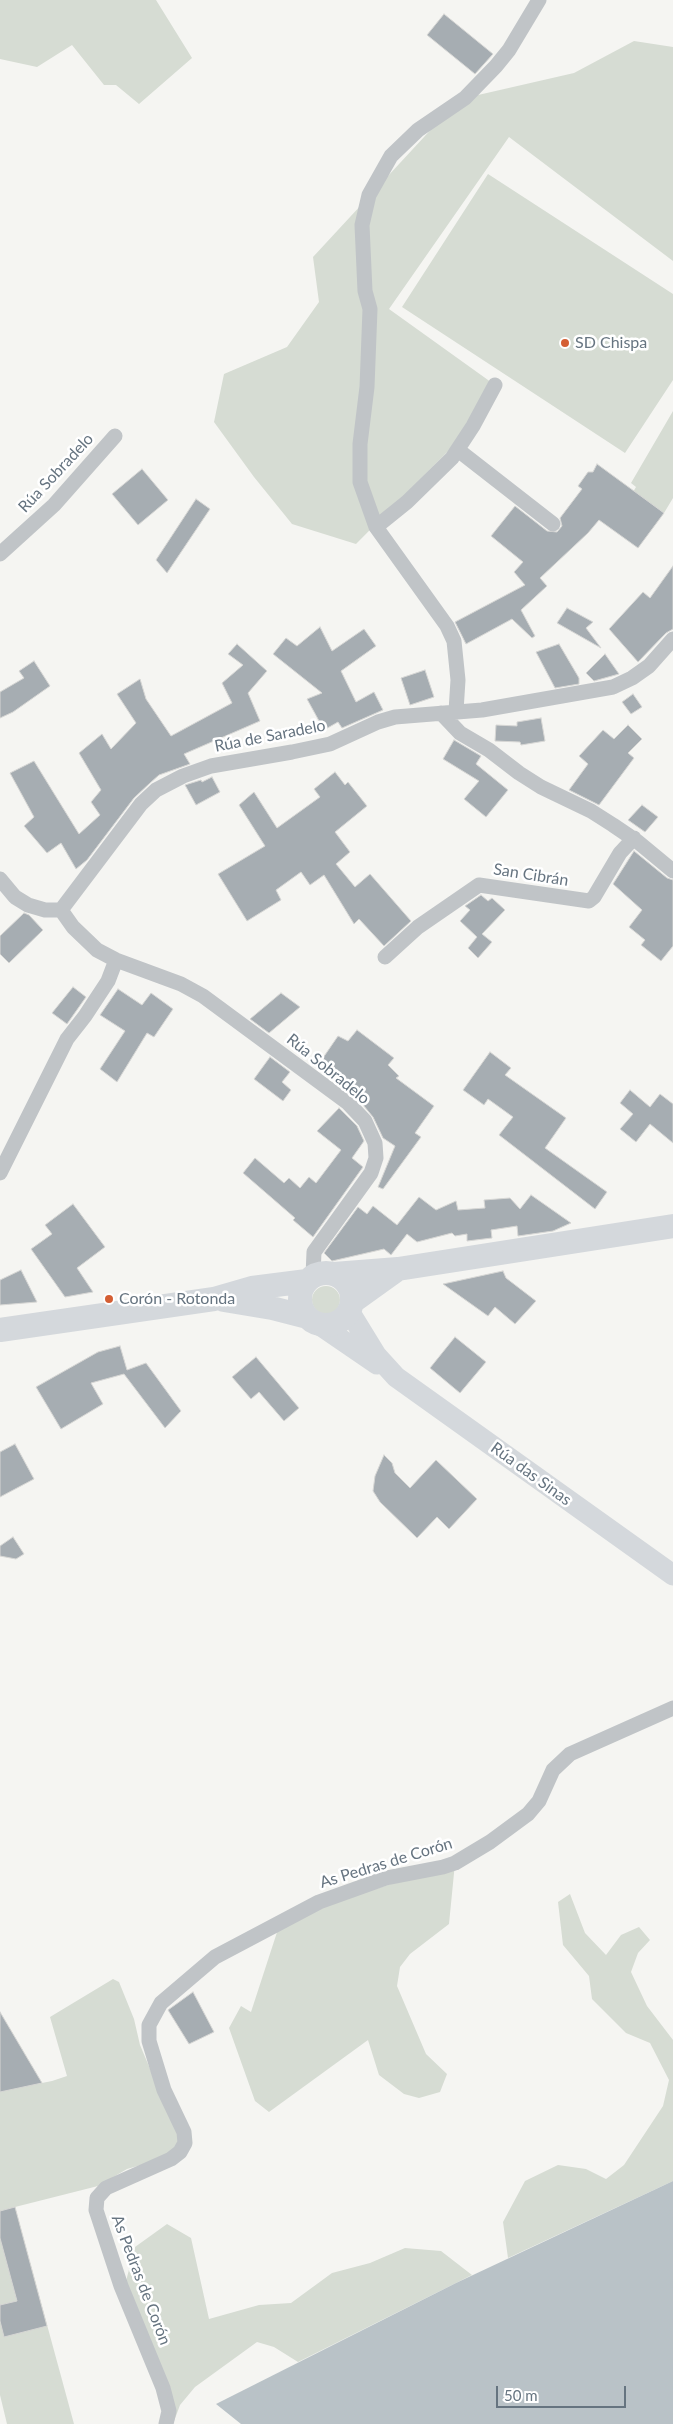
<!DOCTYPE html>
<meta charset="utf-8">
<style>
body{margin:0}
#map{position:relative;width:673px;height:2424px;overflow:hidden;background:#f5f5f2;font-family:Lato,sans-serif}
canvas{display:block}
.scale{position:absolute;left:496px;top:2386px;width:130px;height:22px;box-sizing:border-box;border:2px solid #667480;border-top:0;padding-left:6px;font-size:15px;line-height:18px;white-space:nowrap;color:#667480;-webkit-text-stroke:4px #fff;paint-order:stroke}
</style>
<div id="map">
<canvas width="673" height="2424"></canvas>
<div class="scale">50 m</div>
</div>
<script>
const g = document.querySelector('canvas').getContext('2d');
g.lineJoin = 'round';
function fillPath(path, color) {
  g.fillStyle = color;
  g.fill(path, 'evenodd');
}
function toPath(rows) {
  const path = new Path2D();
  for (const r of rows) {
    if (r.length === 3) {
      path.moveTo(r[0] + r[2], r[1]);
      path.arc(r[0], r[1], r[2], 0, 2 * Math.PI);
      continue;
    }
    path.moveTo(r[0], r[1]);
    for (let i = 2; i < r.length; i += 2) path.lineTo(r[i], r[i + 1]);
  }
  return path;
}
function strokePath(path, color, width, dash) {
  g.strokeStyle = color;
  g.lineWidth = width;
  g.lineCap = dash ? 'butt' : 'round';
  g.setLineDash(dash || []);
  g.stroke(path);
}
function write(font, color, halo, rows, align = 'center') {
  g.font = font + ' Lato,sans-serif';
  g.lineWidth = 5;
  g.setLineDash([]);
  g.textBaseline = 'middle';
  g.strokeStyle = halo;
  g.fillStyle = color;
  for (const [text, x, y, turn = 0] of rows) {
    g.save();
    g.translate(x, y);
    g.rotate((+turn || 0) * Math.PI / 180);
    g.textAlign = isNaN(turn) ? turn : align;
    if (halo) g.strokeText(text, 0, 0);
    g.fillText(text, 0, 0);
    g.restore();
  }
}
fillPath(toPath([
 [0,0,156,0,192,58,139,104,116,85,104,85,72,45,37,67,0,59],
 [634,41,673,47,673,261,509,137,389,309,495,385,473,426,356,544,292,524,254,477,214,422,224,374,287,347,319,302,313,257,449,110,465,98,574,73],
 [488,174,673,294,673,380,625,453,402,307],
 [673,411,673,498,664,513,633,492,636,487,631,483],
 [326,1300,14],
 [455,1863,449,1924,410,1954,400,1967,397,1986,426,2054,447,2074,440,2092,419,2098,404,2094,379,2075,368,2040,269,2112,255,2101,229,2028,241,2006,251,2012,281,1920],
 [570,1894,585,1933,606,1955,621,1935,639,1927,650,1940,638,1953,631,1972,647,2006,673,2040,673,2181,508,2258,503,2222,525,2181,558,2165,586,2169,606,2179,624,2165,663,2106,669,2080,650,2043,626,2033,592,1999,589,1976,563,1945,558,1902],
 [113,1979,119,1982,134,2019,140,2045,178,2135,178,2143,172,2151,155,2161,127,2169,98,2186,15,2207,74,2424,7,2424,0,2395,0,2012,42,2083,52,2081,67,2076,50,2017],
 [167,2224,191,2238,209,2319,259,2305,291,2303,332,2273,370,2263,405,2248,441,2251,472,2275,298,2362,274,2347,257,2342,195,2387,180,2405,173,2424,126,2281,135,2247]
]), '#d6dcd3');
fillPath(toPath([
 [673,2181,673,2424,241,2424,216,2404,456,2283]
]), '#b9c2c7');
const building = toPath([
 [444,14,493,54,475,74,427,35,444,14],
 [597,464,664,513,638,548,599,520,588,533,540,578,547,586,521,610,535,636,532,638,512,619,466,644,455,622,525,585,514,572,523,562,491,536,515,506,547,531,557,532,562,526,560,518,582,489,578,486,588,472,593,472,597,464],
 [142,469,168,500,138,525,112,494,142,469],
 [196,499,210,509,167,573,156,560,196,499],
 [673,566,673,629,666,633,638,662,609,629,643,592,650,598,673,566],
 [567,608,593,622,586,628,601,648,557,623,567,608],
 [320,627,332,651,364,629,376,646,341,671,356,702,374,692,383,710,342,728,338,722,324,730,307,699,322,693,273,654,286,638,297,646,320,627],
 [237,644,267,671,248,693,260,721,184,754,190,764,159,775,150,783,134,798,87,860,76,869,61,843,47,853,24,826,34,817,10,773,34,761,79,834,100,815,91,802,101,790,79,753,102,734,111,749,136,723,117,694,140,679,146,699,171,736,232,703,222,683,243,665,228,654,237,644],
 [559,644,579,678,579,684,555,688,536,652,559,644],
 [605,654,619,674,594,681,586,673,605,654],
 [34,661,50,686,13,712,0,718,0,692,24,678,19,671,34,661],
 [425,670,434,697,410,705,401,678,425,670],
 [633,694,642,707,631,714,622,702,633,694],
 [541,718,545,741,521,745,520,742,495,741,496,725,517,726,517,722,541,718],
 [628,725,642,739,628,753,634,758,599,805,569,790,588,764,579,756,603,730,614,739,628,725],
 [454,740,481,756,476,764,508,790,486,817,464,799,479,781,443,759,454,740],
 [335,772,345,785,348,782,367,806,335,832,350,852,336,864,355,887,370,874,411,921,384,946,359,919,354,924,324,875,310,885,301,872,276,890,281,900,247,921,218,874,265,846,239,805,254,792,277,828,320,797,314,789,335,772],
 [212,777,220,792,196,805,185,785,201,780,202,782,212,777],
 [642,805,658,817,645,832,628,820,642,805],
 [634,851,667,878,673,880,673,946,661,961,641,945,645,940,629,927,642,910,613,884,634,851],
 [481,895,488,901,492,898,505,910,482,934,492,942,478,958,468,948,477,937,460,921,470,910,465,906,481,895],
 [24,913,29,915,43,930,9,963,0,954,0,936,24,913],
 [73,987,86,997,67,1024,52,1013,73,987],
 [118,989,142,1005,151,993,173,1009,154,1037,147,1033,117,1082,100,1069,125,1031,100,1015,118,989],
 [281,993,300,1007,269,1033,250,1019,281,993],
 [357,1030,394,1058,388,1065,399,1076,396,1078,434,1106,415,1133,421,1137,383,1189,378,1187,395,1146,383,1138,373,1117,354,1094,316,1068,338,1036,348,1041,357,1030],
 [490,1052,511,1068,505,1075,566,1118,545,1148,607,1192,595,1209,499,1135,513,1117,488,1099,484,1105,463,1090,490,1052],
 [270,1057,290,1072,282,1082,291,1090,283,1101,254,1079,270,1057],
 [630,1090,650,1107,660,1094,673,1104,673,1143,650,1124,636,1142,620,1129,633,1114,620,1103,630,1090],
 [339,1108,357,1126,364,1141,352,1158,363,1167,313,1237,293,1220,295,1218,243,1173,255,1158,284,1183,289,1178,300,1188,309,1177,316,1183,341,1150,317,1131,339,1108],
 [531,1195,571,1223,553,1231,518,1236,517,1226,491,1230,492,1238,467,1241,467,1234,455,1236,452,1233,417,1242,407,1234,391,1255,384,1249,332,1261,324,1253,358,1207,367,1214,373,1206,397,1225,419,1197,436,1210,456,1201,458,1210,485,1208,484,1200,510,1198,520,1209,531,1195],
 [73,1204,105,1247,77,1268,93,1292,65,1297,31,1249,52,1234,45,1225,73,1204],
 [21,1270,37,1302,0,1305,0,1280,21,1270],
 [503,1271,506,1278,536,1301,515,1324,495,1307,488,1316,443,1284,503,1271],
 [455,1337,486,1362,460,1393,430,1368,455,1337],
 [120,1346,127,1370,146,1363,181,1411,165,1428,124,1374,91,1383,103,1404,61,1429,36,1387,98,1352,120,1346],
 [256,1357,299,1408,284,1421,259,1392,251,1399,232,1377,256,1357],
 [15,1444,34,1479,0,1497,0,1452,15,1444],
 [384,1455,392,1463,395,1473,410,1488,436,1460,477,1499,449,1529,437,1517,417,1538,380,1502,373,1491,375,1476,384,1455],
 [13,1537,24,1554,16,1559,0,1556,0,1546,13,1537],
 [193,1992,214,2032,189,2044,168,2010,193,1992],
 [0,2012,42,2083,0,2092,0,2012],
 [15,2207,47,2326,4,2337,0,2321,0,2305,17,2301,0,2238,0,2211,15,2207]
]);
fillPath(building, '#a6adb2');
strokePath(building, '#d6d6d4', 1);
strokePath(toPath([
 [458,450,553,524],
 [376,527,407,502,452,458,473,426,495,385],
 [0,554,54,505,115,436],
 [456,711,458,680,454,641,447,626,376,527,360,482,360,444,367,387,370,309,365,291,362,225,369,195,391,156,418,130,465,98,496,66,509,50,539,0],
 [441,713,460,733,489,750,519,773,541,787,591,811,613,825,638,842,673,871],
 [0,879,15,897,28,905,45,910,61,910],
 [61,910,141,804,156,790,183,776,211,766,292,752,330,744,378,722,395,717,482,710,613,687,632,678,649,666,673,639],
 [61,910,73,927,97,950,116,960,181,984,203,996,348,1103,365,1121,375,1143,376,1158,371,1173,314,1252,313,1276],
 [385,957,418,927,479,885,589,901,594,897,620,853,634,838],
 [0,1173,67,1039,85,1016,108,981,116,960],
 [166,2424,169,2411,163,2388,121,2286,96,2210,97,2198,106,2188,171,2159,180,2152,185,2143,184,2132,164,2090,149,2041,149,2025,161,2003,215,1957,319,1902,386,1878,443,1867,455,1863,490,1842,528,1814,539,1801,553,1770,570,1754,673,1708]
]), '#c0c4c7', 15);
strokePath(toPath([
 [349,1311,376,1355,396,1377,673,1575],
 [320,1325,377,1364]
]), '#d4d8dc', 21);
strokePath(toPath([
 [326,1299,26],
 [334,1274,398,1269,673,1226],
 [224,1300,272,1308,307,1317],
 [352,1302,398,1269],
 [0,1330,214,1299,252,1288,307,1281]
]), '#d4d8dc', 24);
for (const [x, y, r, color] of [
 [565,343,5,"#d45e33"],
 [109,1299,5,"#d45e33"]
]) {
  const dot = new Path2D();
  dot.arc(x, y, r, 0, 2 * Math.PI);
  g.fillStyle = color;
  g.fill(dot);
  strokePath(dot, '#fff', 2);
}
write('16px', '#667480', '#fff', [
 ["SD Chispa",575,343],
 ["Corón - Rotonda",119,1299]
], 'left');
write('16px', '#667480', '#fff', [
 ["Rúa Sobradelo",56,473,-47],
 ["Rúa de Saradelo",270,736,-11],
 ["San Cibrán",531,875,9],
 ["Rúa Sobradelo",328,1069,39],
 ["Rúa das Sinas",531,1474,36],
 ["As Pedras de Corón",386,1863,-17],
 ["As Pedras de Corón",141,2280,69]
]);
</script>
